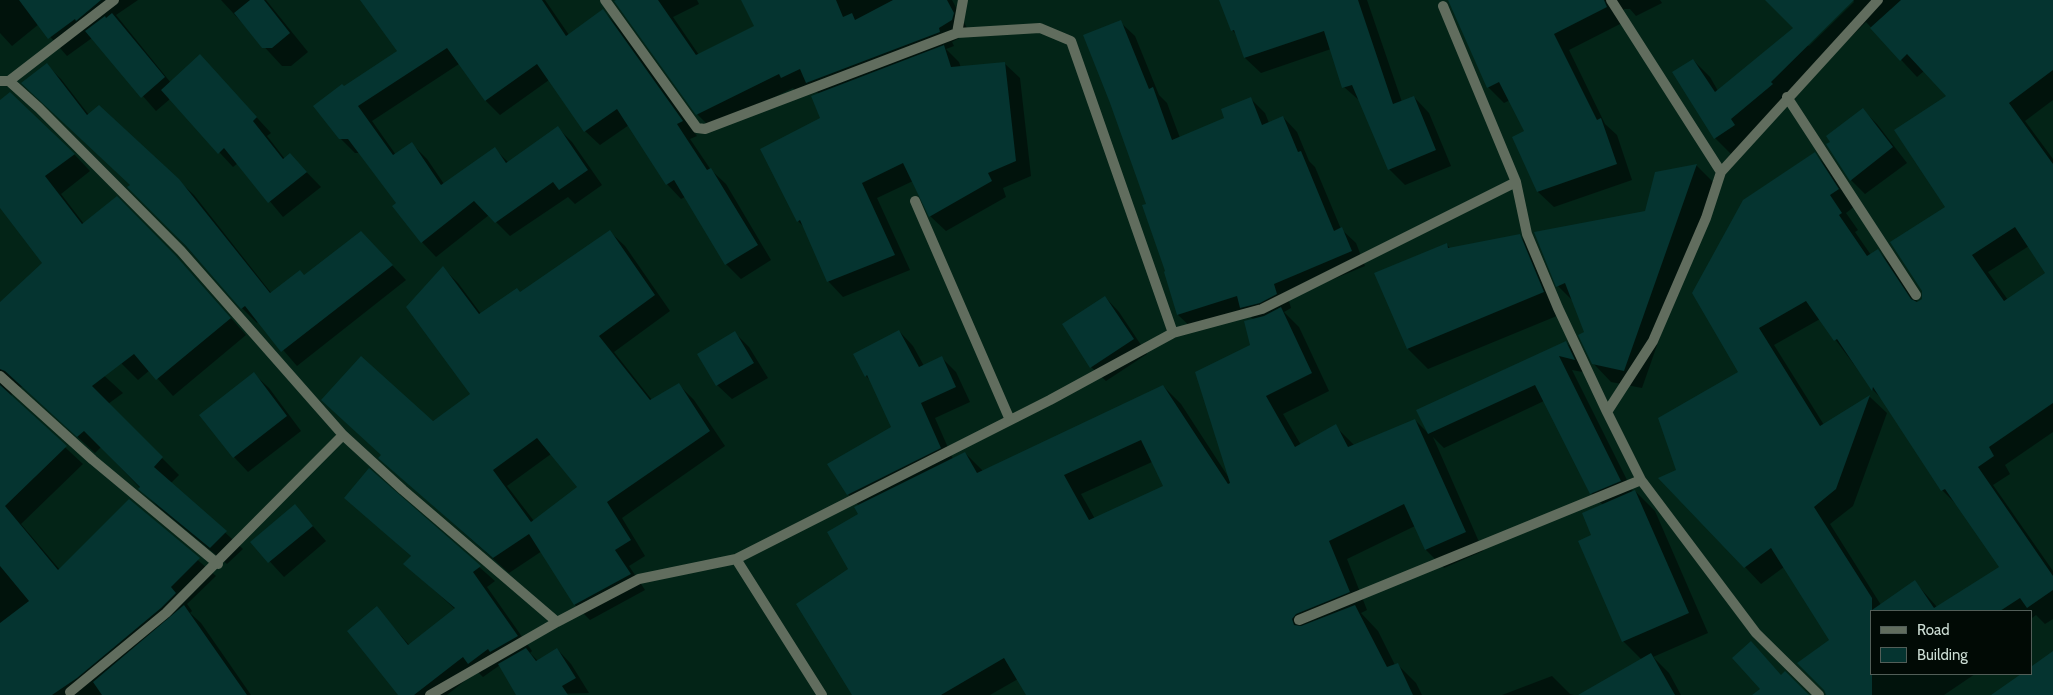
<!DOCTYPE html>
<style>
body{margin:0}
#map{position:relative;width:2053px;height:695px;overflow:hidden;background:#032417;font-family:Cabin,sans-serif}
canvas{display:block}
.legend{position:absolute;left:1870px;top:610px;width:162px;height:65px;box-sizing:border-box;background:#010a05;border:1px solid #525e58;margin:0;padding:6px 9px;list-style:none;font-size:15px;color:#ccddd4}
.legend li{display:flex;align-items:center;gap:10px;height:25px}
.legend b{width:25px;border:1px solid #525e58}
</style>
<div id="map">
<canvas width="2053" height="695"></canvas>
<ul class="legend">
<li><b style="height:6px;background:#616d5e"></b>Road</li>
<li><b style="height:14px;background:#053430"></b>Building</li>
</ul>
</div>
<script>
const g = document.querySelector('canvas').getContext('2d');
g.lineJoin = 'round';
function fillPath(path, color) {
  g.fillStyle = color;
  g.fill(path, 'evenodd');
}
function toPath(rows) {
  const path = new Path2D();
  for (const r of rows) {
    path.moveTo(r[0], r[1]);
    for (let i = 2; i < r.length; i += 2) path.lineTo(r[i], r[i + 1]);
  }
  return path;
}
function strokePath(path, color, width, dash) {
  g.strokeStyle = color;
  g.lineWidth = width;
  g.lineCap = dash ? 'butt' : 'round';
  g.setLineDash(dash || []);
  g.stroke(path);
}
fillPath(toPath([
 [0,0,138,0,116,15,171,83,214,71,271,133,267,136,285,159,290,155,321,187,283,217,238,163,233,167,170,99,156,111,92,38,67,56,39,24,12,46,0,33],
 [221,0,266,0,308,52,291,66,282,66],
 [374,0,545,0,569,35,603,11,617,25,697,136,690,139,711,170,726,184,771,260,741,279,726,264,685,197,681,199,667,184,629,125,600,145,585,131,549,80,500,115,486,101,459,64,372,121,396,155,412,144,427,159,444,184,495,149,509,163,558,128,572,142,602,185,575,204,568,197,510,236,489,215,436,257,422,242,398,204,360,153,355,153,340,138,344,88,399,51],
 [618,0,697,0,699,4,673,17,699,55,756,27,758,0,952,0,967,28,966,34,952,42,954,46,946,49,959,62,961,68,1004,63,1020,78,1031,176,1003,188,1006,197,946,231,930,216,913,181,877,198,910,270,843,297,828,281,805,228,798,221,822,119,819,94,810,85,796,92,793,88,711,128,697,114],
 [1220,0,1367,0,1402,102,1414,97,1429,113,1451,166,1405,185,1389,169,1361,102,1344,87,1331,49,1261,73,1245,58,1237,35,1232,30],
 [1449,0,1660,0,1662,3,1636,16,1630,9,1624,9,1619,16,1622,23,1569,50,1605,124,1617,135,1632,180,1554,207,1538,192,1514,137,1526,132,1510,100,1504,103,1488,87],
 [1767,0,2053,0,2053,100,2025,121,2053,159,2053,432,2005,465,2010,474,1993,485,2053,571,2053,619,2045,624,2036,615,2032,618,2032,611,1872,611,1872,674,1975,674,1944,695,1827,695,1831,641,1784,567,1761,584,1745,567,1678,471,1739,372,1815,154,1831,171,1855,206,1846,213,1858,230,1855,232,1871,255,1878,251,1895,268,1918,303,1924,298,1947,207,1948,97,1924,71,1917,77,1866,22,1732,155,1715,138,1693,60,1710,77,1718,91,1795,28],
 [1853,0,1854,2,1809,46,1807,45],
 [2029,246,2047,274,2008,300,1988,272],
 [1820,319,1873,390,1884,401,1942,490,1958,506,2001,567,1937,607,1915,582,1881,605,1830,524,1853,506,1887,413,1870,397,1824,425,1774,345],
 [1120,22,1135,36,1159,95,1167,103,1180,138,1226,119,1250,98,1265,113,1269,123,1283,117,1297,132,1309,161,1315,167,1341,229,1356,243,1365,266,1288,298,1291,308,1284,312,1299,327,1329,391,1283,414,1301,445,1335,426,1355,446,1415,420,1429,434,1418,410,1566,342,1580,357,1588,373,1572,370,1633,492,1635,491,1655,511,1708,633,1653,657,1669,673,1681,695,1580,695,1642,660,1623,641,1579,542,1593,536,1603,505,1591,493,1544,401,1444,448,1433,437,1483,551,1444,568,1426,550,1415,526,1347,559,1367,610,1361,613,1378,631,1395,665,1397,664,1416,683,1422,695,1027,695,1018,679,990,695,853,695,860,514,859,506,848,494,892,428,871,381,866,376,899,331,913,346,924,366,942,358,956,372,970,402,935,418,953,459,965,453,983,471,1163,386,1181,404,1229,478,1252,345,1254,320,1246,312,1193,329,1178,315,1147,205],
 [1152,462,1165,487,1095,519,1081,494],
 [47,65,61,79,89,115,178,180,194,195,272,294,305,276,375,247,406,280,297,366,258,321,257,323,242,308,131,186],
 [0,101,74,154,90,171,61,194,84,224,117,198,192,274,246,335,173,396,150,370,138,380,121,363,0,189],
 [1863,110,1877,124,1907,163,1865,194,1851,180],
 [1696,165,1714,183,1642,388,1611,382,1593,363,1585,333,1573,301,1558,286,1646,212],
 [609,231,625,246,670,311,614,352,652,400,678,384,694,400,725,446,622,518,645,556,629,566,645,590,590,620,575,605,542,551,509,573,380,458,472,394,443,268,458,283,481,314,521,293],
 [551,454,578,488,534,521,507,486],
 [1520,236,1540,257,1564,313,1428,369,1408,349,1376,273,1446,244,1451,249],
 [13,292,123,393,108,404,179,475,171,483,243,549,227,564,157,506,101,447,95,453,23,387,16,386,11,389,12,398,83,464,21,524,60,570,129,500,216,576,187,604,192,611,190,613,201,623,251,695,0,695,0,304],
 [1105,297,1119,312,1147,354,1106,381,1091,367],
 [735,333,749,347,768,378,732,399,717,385],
 [254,374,269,388,301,431,248,472,234,457],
 [369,470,495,581,487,587,532,651,530,653,538,661,557,649,571,664,589,693,518,695,500,665,483,677,477,671,447,695,400,695,377,608,410,646,455,609,405,564,412,557,346,498],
 [295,506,326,541,284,577,252,542],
 [1552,676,1570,694,1574,695,1502,695]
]), '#0007');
fillPath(toPath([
 [19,0,101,0,76,21,75,19,48,39],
 [250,0,264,0,290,33,272,48,262,48,234,13],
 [360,0,542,0,566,36,603,9,683,121,677,124,707,170,711,168,758,245,725,265,674,180,666,185,617,109,584,132,537,64,485,101,447,48,358,106,393,155,412,142,441,185,495,147,506,163,558,126,588,170,559,190,553,182,495,223,474,201,421,243,392,206,396,203,348,139,339,139,313,106,342,84,344,86,397,51],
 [616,0,658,0,696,55,754,26,741,0,836,0,843,17,852,13,855,20,893,0,947,0,954,13,952,20,939,28,940,32,806,83,800,69,781,78,779,74,696,115,614,1],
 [1219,0,1358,0,1393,104,1414,96,1436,150,1388,170,1352,85,1342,88,1324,31,1244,58,1234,30,1231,31],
 [1448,0,1604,0,1607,7,1554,34,1597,120,1601,118,1617,164,1537,192,1512,137,1524,131,1499,82,1487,88],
 [1765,0,1854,0,1771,82,1773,84,1731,119,1735,125,1714,139,1672,72,1693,59,1715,92,1793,28],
 [1901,0,2053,0,2053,70,2009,103,2053,164,2053,403,1989,447,1994,456,1978,467,2053,576,2053,590,2027,608,2020,598,2000,611,1872,611,1872,695,1826,695,1824,690,1797,663,1829,640,1771,548,1744,568,1658,478,1676,470,1658,418,1738,372,1692,293,1743,200,1815,152,1839,189,1830,195,1842,213,1839,215,1867,256,1878,249,1911,299,1917,302,1922,299,1922,291,1890,242,1945,207,1894,130,1946,96,1907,54,1900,61,1870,28],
 [2015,227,2045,273,2004,301,1972,255],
 [1806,301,1834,341,1837,339,1872,391,1873,387,1941,491,1945,489,1999,567,1934,608,1915,580,1872,610,1872,598,1814,507,1836,489,1870,395,1820,426,1759,328],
 [112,13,165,77,141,98,85,31,105,16,106,18],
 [1121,20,1149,89,1153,87,1172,140,1224,118,1221,109,1251,97,1262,125,1283,116,1298,152,1301,151,1334,231,1342,227,1352,251,1274,284,1277,294,1260,303,1240,308,1237,296,1177,315,1164,272,1165,271,1142,205,1146,204,1110,103,1083,35],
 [944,45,951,67,1005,62,1016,161,988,173,992,181,929,217,903,163,862,183,895,255,827,282,800,220,797,222,760,149,820,118,811,96],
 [200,54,257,117,253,121,283,159,290,153,307,172,268,203,224,148,218,154,161,90],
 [47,63,87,115,99,105,179,179,270,293,300,270,304,275,361,231,393,265,281,352,245,306,241,309,186,246,127,187,130,185,21,83],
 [10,92,75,154,45,176,82,224,117,196,176,256,231,318,156,380,134,354,92,386,163,457,154,467,227,531,210,548,138,489,140,487,84,431,77,437,5,371,0,369,0,302,42,263,0,208,0,100],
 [1863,108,1893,147,1850,181,1826,144,1830,142,1826,136],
 [1697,164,1624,371,1592,364,1578,335,1584,332,1565,283,1556,287,1534,232,1645,211,1655,172],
 [610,230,655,295,599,336,650,400,679,383,710,431,607,502,631,540,615,550,631,574,574,605,529,534,493,558,378,458,381,455,321,400,361,356,433,421,470,394,406,307,443,266,479,314,517,288,520,292],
 [537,438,577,487,531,522,493,470],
 [1520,234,1544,292,1407,349,1374,273,1447,243,1448,248],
 [1105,296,1134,339,1090,368,1062,324],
 [1281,307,1312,373,1266,396,1295,447,1336,424,1348,447,1415,419,1466,532,1425,550,1404,504,1329,541,1350,592,1296,614,1292,619,1294,625,1301,626,1355,605,1387,667,1398,663,1413,695,1026,695,1004,658,941,695,852,695,796,604,848,569,827,532,858,514,854,507,965,452,977,473,1163,385,1228,484,1230,483,1195,372,1250,345,1244,321,1264,316],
 [1141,440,1163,486,1089,520,1064,475],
 [899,330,919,367,942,356,956,387,921,403,941,448,847,495,827,464,891,427,867,375,865,377,853,354],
 [735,331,754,363,716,386,697,354],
 [1566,341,1575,360,1559,356,1621,481,1590,494,1535,385,1428,434,1416,410],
 [254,372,287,416,233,458,199,415],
 [0,385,67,446,5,506,58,570,129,499,200,558,171,587,176,593,161,608,77,678,52,695,0,695,0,623,29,601,0,566],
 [369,468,481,566,473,572,518,636,490,652,488,649,468,664,463,657,414,695,398,695,347,631,377,606,408,645,455,608,403,564,411,556,344,498],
 [1635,490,1689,613,1622,642,1578,541,1591,535,1582,513],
 [295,504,313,526,268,563,250,542],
 [184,605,247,695,102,695,93,682],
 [1751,641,1781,675,1785,671,1809,695,1752,695,1760,689,1732,658],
 [526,648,536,661,557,648,576,678,562,686,568,695,516,695,498,664],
 [2053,651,2053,695,1991,695,2021,674,2032,674,2032,666],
 [1651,653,1675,695,1578,695]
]), '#053430');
strokePath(toPath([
 [605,0,697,128,705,129,957,33,1040,28,1071,41,1173,333],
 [1611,0,1721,172],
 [1443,6,1516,182,1527,234,1558,308,1607,412],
 [957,33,963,0],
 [0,81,9,81,114,0],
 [9,81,39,108,181,251,343,435,403,490,557,622],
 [1787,97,1916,295],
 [915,201,1010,420],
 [0,376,93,460,218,564],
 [736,559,822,695],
 [1299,620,1641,480],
 [70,692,166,613,343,435],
 [430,695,557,622,639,579,736,559,1050,400,1173,333,1262,309,1516,182],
 [1819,695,1756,633,1641,480,1607,412,1653,341,1706,218,1721,172,1878,0]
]), '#616d5e', 10);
</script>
